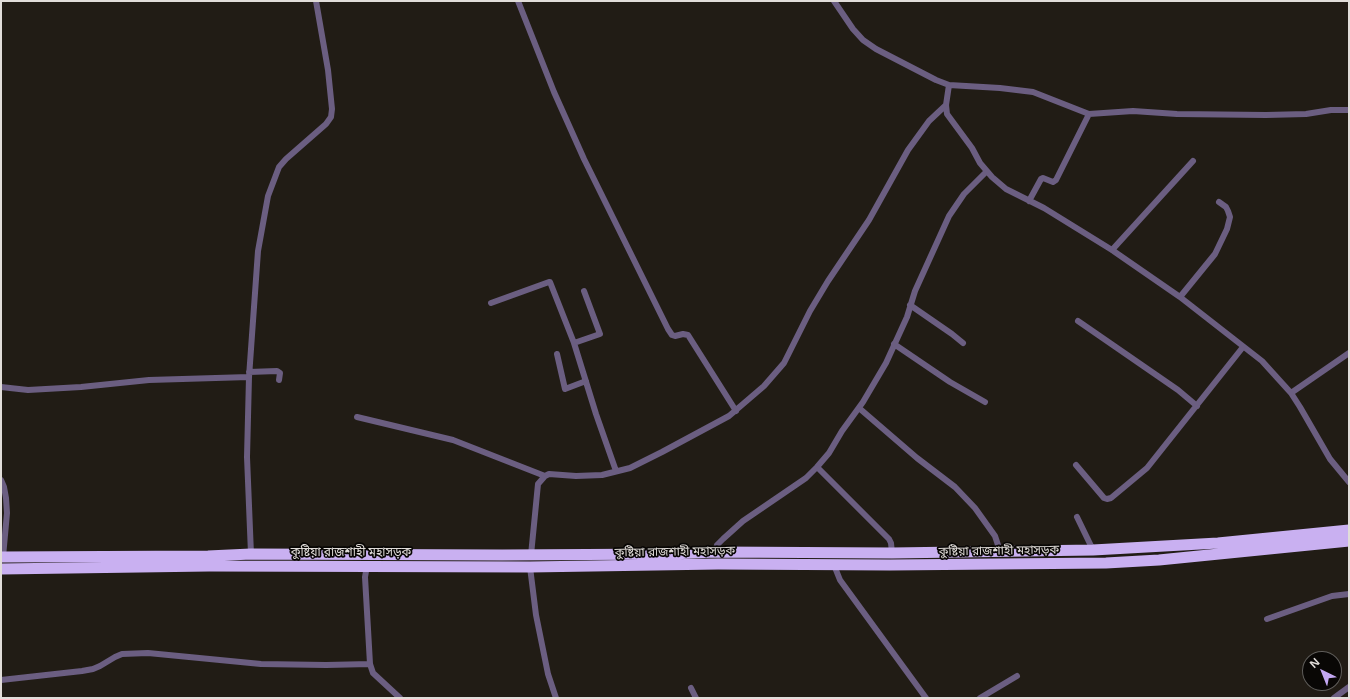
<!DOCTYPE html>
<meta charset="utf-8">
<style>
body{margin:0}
#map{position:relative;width:1350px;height:699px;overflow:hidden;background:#211c15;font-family:"Open Sans",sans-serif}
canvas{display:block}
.frame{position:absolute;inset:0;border:2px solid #e1ddd9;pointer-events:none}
.north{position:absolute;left:1302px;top:651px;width:40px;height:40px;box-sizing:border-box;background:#090705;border:1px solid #5f5d5a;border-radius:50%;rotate:317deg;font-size:11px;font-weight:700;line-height:16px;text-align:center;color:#e1ddd9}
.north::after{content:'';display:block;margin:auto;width:14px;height:18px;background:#c3a7f2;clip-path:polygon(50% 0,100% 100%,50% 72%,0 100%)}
</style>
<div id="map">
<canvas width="1350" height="699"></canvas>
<div class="frame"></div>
<div class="north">N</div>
</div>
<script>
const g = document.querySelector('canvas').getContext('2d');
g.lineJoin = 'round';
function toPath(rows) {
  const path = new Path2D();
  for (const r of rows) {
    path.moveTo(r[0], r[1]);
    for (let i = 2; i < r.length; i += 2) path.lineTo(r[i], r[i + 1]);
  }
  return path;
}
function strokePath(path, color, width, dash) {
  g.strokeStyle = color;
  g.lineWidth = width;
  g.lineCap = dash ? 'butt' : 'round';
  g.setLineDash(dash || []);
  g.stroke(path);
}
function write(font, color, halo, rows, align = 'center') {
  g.font = font + ' "Open Sans","Noto Sans Bengali",sans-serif';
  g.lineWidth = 3.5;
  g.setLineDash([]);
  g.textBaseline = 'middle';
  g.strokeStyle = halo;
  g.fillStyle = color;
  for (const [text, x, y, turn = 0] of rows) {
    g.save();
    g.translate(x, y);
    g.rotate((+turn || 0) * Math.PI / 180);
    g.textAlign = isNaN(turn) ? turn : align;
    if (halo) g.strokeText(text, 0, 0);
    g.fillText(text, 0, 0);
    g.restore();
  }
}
strokePath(toPath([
 [518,1,554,92,584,159,668,329,672,335,675,336,683,334,688,335,736,411],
 [834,1,853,29,863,40,876,49,936,80,949,85,946,105,947,114,972,148,980,163,992,177,1006,189,1044,208,1112,250,1180,297,1262,361,1291,393,1300,407,1330,459,1349,482],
 [949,85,1000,88,1033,92,1089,114,1133,111,1177,114,1266,115,1306,114,1331,110,1349,110],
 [1029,201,1041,179,1043,178,1053,182,1056,180,1089,114],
 [1112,250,1193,161],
 [1180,297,1215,254,1227,229,1230,217,1228,211,1226,207,1219,202],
 [491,303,549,282,550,282,574,343,596,414,616,471],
 [910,305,952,334,963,343],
 [1078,321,1178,390,1197,406],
 [574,343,600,334,584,291],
 [894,344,950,382,985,402],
 [557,354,565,389,586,381],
 [249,372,277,371,280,373,279,380],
 [1,387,28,390,81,387,149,380,249,377],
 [1291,393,1349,353],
 [859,408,917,458,955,487,975,508,995,536,1000,551],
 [357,417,453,440,545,476],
 [1076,465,1104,498,1107,499,1111,498,1147,468,1243,347],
 [817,467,889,539,891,543,892,553],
 [1,480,4,487,6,498,7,513,3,557],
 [1077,517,1093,550],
 [715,552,717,545,723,539,743,521,806,478,817,467,829,453,842,431,863,402,886,363,907,317,915,291,949,216,964,194,987,171],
 [251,554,247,457,249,377,258,251,268,196,279,167,286,159,326,124,331,117,332,109,328,70,316,1],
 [531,555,538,484,545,476,549,474,576,476,602,475,630,468,662,452,729,416,764,386,784,363,810,311,828,281,869,220,908,150,929,121,946,105],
 [834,565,840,580,926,698],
 [367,566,365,577,370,664,373,673,400,698],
 [530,567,536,615,548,674,556,698],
 [1267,619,1332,596,1349,594],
 [1,680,82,671,93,669,100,666,115,657,122,654,148,653,261,664,326,665,370,664],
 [691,688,696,698],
 [980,698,1017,676],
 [1334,698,1349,687]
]), '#6b5e81', 6);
strokePath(toPath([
 [1,557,208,556,251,554,502,555,671,554,715,552,892,553,1093,550,1218,543,1349,530],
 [1,569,209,566,530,567,718,564,890,565,1106,563,1159,560,1349,541]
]), '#c9b0f1', 11);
write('12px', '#e1ddd9', '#090705', [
 ["কুষ্টিয়া রাজশাহী মহাসড়ক",999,551,-1],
 ["কুষ্টিয়া রাজশাহী মহাসড়ক",675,552,-1],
 ["কুষ্টিয়া রাজশাহী মহাসড়ক",351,553]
]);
</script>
